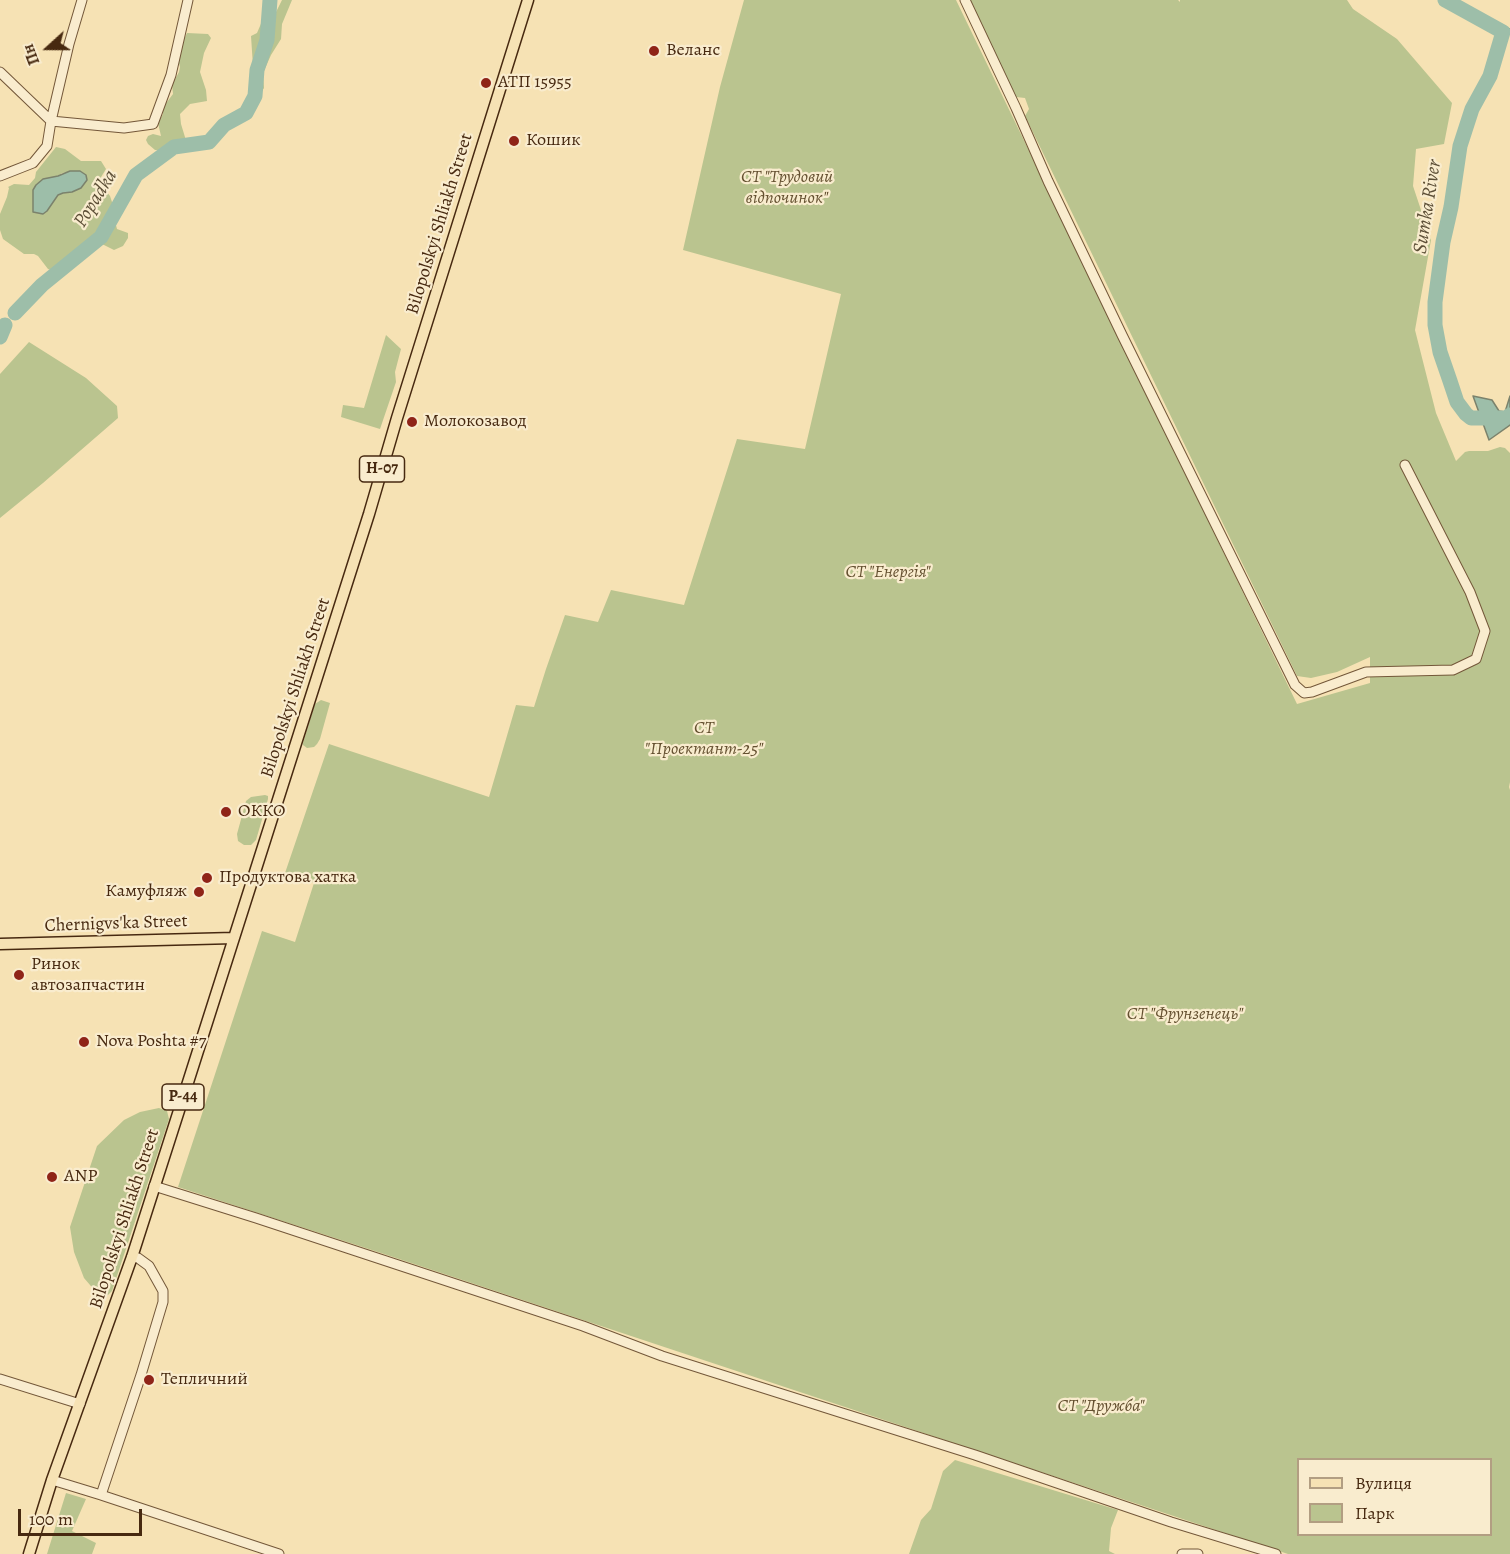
<!DOCTYPE html>
<meta charset="utf-8">
<style>
body{margin:0}
#map{position:relative;width:1510px;height:1554px;overflow:hidden;background:#f6e2b4;font-family:Alegreya,serif}
canvas{display:block}
.legend{position:absolute;left:1297px;top:1458px;width:195px;height:78px;box-sizing:border-box;background:#f9ecce;border:2px solid #b29e82;margin:0;padding:8px 10px;list-style:none;font-size:18px;color:#472910}
.legend li{display:flex;align-items:center;gap:12px;height:30px}
.legend b{width:30px;border:2px solid #b29e82}
.north{position:absolute;left:18px;top:18px;width:60px;height:60px;-webkit-text-stroke:4px #f9ecce;paint-order:stroke;rotate:249deg;font-size:16px;font-weight:700;line-height:24px;text-align:center;color:#472910}
.north::after{content:'';display:block;margin:auto;width:21px;height:27px;background:#472910;clip-path:polygon(50% 0,100% 100%,50% 72%,0 100%)}
.scale{position:absolute;left:18px;top:1509px;width:124px;height:27px;box-sizing:border-box;border:3px solid #472910;border-top:0;padding-left:8px;font-size:18px;line-height:21px;white-space:nowrap;color:#472910;-webkit-text-stroke:4px #f9ecce;paint-order:stroke}
</style>
<div id="map">
<canvas width="1510" height="1554"></canvas>
<ul class="legend">
<li><b style="height:8px;background:#f6e2b4"></b>Вулиця</li>
<li><b style="height:16px;background:#bac48f"></b>Парк</li>
</ul>
<div class="north">Пн</div>
<div class="scale">100 m</div>
</div>
<script>
const g = document.querySelector('canvas').getContext('2d');
g.lineJoin = 'round';
function fillPath(path, color) {
  g.fillStyle = color;
  g.fill(path, 'evenodd');
}
function toPath(rows) {
  const path = new Path2D();
  for (const r of rows) {
    path.moveTo(r[0], r[1]);
    for (let i = 2; i < r.length; i += 2) path.lineTo(r[i], r[i + 1]);
  }
  return path;
}
function strokePath(path, color, width, dash) {
  g.strokeStyle = color;
  g.lineWidth = width;
  g.lineCap = dash ? 'butt' : 'round';
  g.setLineDash(dash || []);
  g.stroke(path);
}
function write(font, color, halo, rows, align = 'center') {
  g.font = font + ' Alegreya,serif';
  g.lineWidth = 4.5;
  g.setLineDash([]);
  g.textBaseline = 'middle';
  g.strokeStyle = halo;
  g.fillStyle = color;
  for (const [text, x, y, turn = 0] of rows) {
    g.save();
    g.translate(x, y);
    g.rotate((+turn || 0) * Math.PI / 180);
    g.textAlign = isNaN(turn) ? turn : align;
    if (halo) g.strokeText(text, 0, 0);
    g.fillText(text, 0, 0);
    g.restore();
  }
}
fillPath(toPath([
 [282,0,292,0,282,24,281,39,271,55,263,73,264,88,258,98,252,96,249,80,253,66,251,36,257,33,263,19,267,16,276,12],
 [744,0,956,0,1297,704,1370,683,1370,657,1337,672,1311,678,1297,676,1025,116,1029,109,1025,98,1016,97,969,0,1178,0,1180,2,1180,0,1347,0,1353,9,1397,39,1452,103,1444,144,1416,149,1413,186,1431,240,1415,330,1436,413,1456,461,1465,452,1469,451,1488,451,1500,447,1505,448,1510,453,1510,782,1509,787,1510,790,1510,1554,1288,1554,381,1253,178,1187,262,931,295,942,314,883,285,873,329,744,489,797,516,705,534,707,546,669,565,615,598,622,611,590,684,605,737,439,805,449,841,294,683,250,720,87],
 [1298,1460,1490,1460,1490,1534,1298,1534],
 [187,33,208,34,211,38,204,53,200,72,206,90,207,101,190,104,180,114,181,124,188,147,174,151,155,150,148,144,146,140,148,136,153,134,161,136,158,123,163,114,163,105,167,102,173,94,172,85,179,72,180,67,177,56,180,47],
 [56,147,65,149,81,161,101,161,106,169,98,182,98,187,107,192,110,196,113,205,113,214,117,229,128,233,128,238,123,246,114,250,96,241,91,241,86,242,82,246,73,263,62,273,48,269,38,256,34,254,24,254,3,239,0,230,0,214,7,197,9,188,8,187,14,184,29,185,35,178,36,172],
 [80,171,86,175,73,192,63,193,58,195,47,211,43,214,37,213,43,179,58,176,62,173],
 [386,335,401,349,395,372,396,382,380,429,341,417,343,405,364,408],
 [29,342,86,378,117,406,118,418,43,483,0,518,0,374],
 [321,700,330,703,320,739,317,744,314,747,307,748,303,745,303,743,315,704],
 [265,795,268,796,268,799,256,840,251,845,244,845,238,841,237,834,246,801,251,797],
 [159,1108,167,1111,169,1119,112,1291,108,1295,102,1296,96,1292,84,1278,74,1252,70,1227,97,1146,124,1120,140,1112],
 [955,1460,1118,1510,1111,1528,1109,1551,1115,1554,909,1554,921,1520,931,1509,943,1471],
 [66,1493,86,1499,72,1531,96,1543,92,1554,47,1554]
]), '#bac48f');
const water = toPath([
 [70,171,80,171,86,175,87,180,81,188,72,192,63,193,58,195,47,211,43,214,33,212,33,190,36,185,43,179,58,176,70,171],
 [1473,396,1492,400,1499,411,1505,412,1510,396,1510,425,1489,440,1473,396]
]);
fillPath(water, '#9dbea9');
strokePath(water, '#7b826c', 1.5);
strokePath(toPath([
 [1503,32,1510,29]
]), '#7b826c', 2);
strokePath(toPath([
 [1445,0,1503,32,1490,76,1472,109,1460,146,1451,207,1443,242,1435,302,1435,325,1440,352,1450,381,1457,402,1466,414,1471,418,1506,418,1510,415],
 [15,313,42,285,101,237,136,175,174,147,209,142,224,125,246,113,255,96,257,70,267,40,270,0],
 [0,337,5,325]
]), '#9dbea9', 15);
const minor = toPath([
 [965,0,1016,108,1048,181,1122,335,1295,685,1304,693,1312,692,1366,672,1453,670,1476,659,1485,631,1470,592,1405,465],
 [0,72,51,121],
 [51,121,124,128,153,124,171,75,188,0],
 [0,176,33,163,47,146,51,121,69,44,82,0],
 [154,1186,256,1218,583,1326,662,1356,975,1455,1171,1522,1276,1554],
 [0,1379,80,1404],
 [52,1480,101,1495,279,1554],
 [101,1495,141,1375,163,1302,163,1291,149,1266,138,1258,132,1257],
 [1182,1554,1198,1554]
]);
const major = toPath([
 [0,944,234,938],
 [29,1554,52,1480,132,1257,183,1098,369,514,397,418,528,0]
]);
strokePath(minor, '#735739', 11);
strokePath(major, '#472910', 13);
strokePath(minor, '#f9ecce', 9);
strokePath(major, '#f6e2b4', 10);
for (const [x, y, r, color] of [
 [654,51,6,"#8f2418"],
 [486,83,6,"#8f2418"],
 [514,141,6,"#8f2418"],
 [412,422,6,"#8f2418"],
 [226,812,6,"#8f2418"],
 [207,878,6,"#8f2418"],
 [199,892,6,"#8f2418"],
 [19,975,6,"#8f2418"],
 [84,1042,6,"#8f2418"],
 [52,1177,6,"#8f2418"],
 [149,1380,6,"#8f2418"]
]) {
  const dot = new Path2D();
  dot.arc(x, y, r, 0, 2 * Math.PI);
  g.fillStyle = color;
  g.fill(dot);
  strokePath(dot, '#f9ecce', 2);
}
for (const [x, y, w] of [
 [382,469,45],
 [183,1097,42]
]) {
  const box = new Path2D();
  box.roundRect(x - w / 2, y - 13, w, 26, 4.5);
  g.fillStyle = '#f9ecce';
  g.fill(box);
  strokePath(box, '#472910', 1.5);
}
write('bold 16px', '#472910', null, [
 ["Н-07",382,469],
 ["Р-44",183,1097]
]);
write('18px', '#472910', '#f9ecce', [
 ["Веланс",666,51],
 ["АТП 15955",498,83],
 ["Кошик",526,141],
 ["Молокозавод",424,422],
 ["ОККО",238,812],
 ["Продуктова хатка",219,878],
 ["Камуфляж",187,892,"right"],
 ["Ринок",31,965],
 ["автозапчастин",31,986],
 ["Nova Poshta #7",96,1042],
 ["ANP",64,1177],
 ["Тепличний",161,1380]
], 'left');
write('italic 18px', '#645030', '#f9ecce', [
 ["СТ \"Трудовий",787,178],
 ["відпочинок\"",787,199],
 ["СТ \"Енергія\"",888,573],
 ["СТ",704,729],
 ["\"Проектант-25\"",704,750],
 ["СТ \"Фрунзенець\"",1185,1015],
 ["СТ \"Дружба\"",1101,1407]
]);
write('18px', '#472910', '#f9ecce', [
 ["Bilopolskyi Shliakh Street",440,224,-73],
 ["Bilopolskyi Shliakh Street",296,688,-72],
 ["Chernigvs'ka Street",116,924,-2],
 ["Bilopolskyi Shliakh Street",125,1219,-72]
]);
write('italic 20px', '#5c4e36', '#f9ecce', [
 ["Popadka",96,199,-58],
 ["Sumka River",1428,207,-81]
]);
</script>
